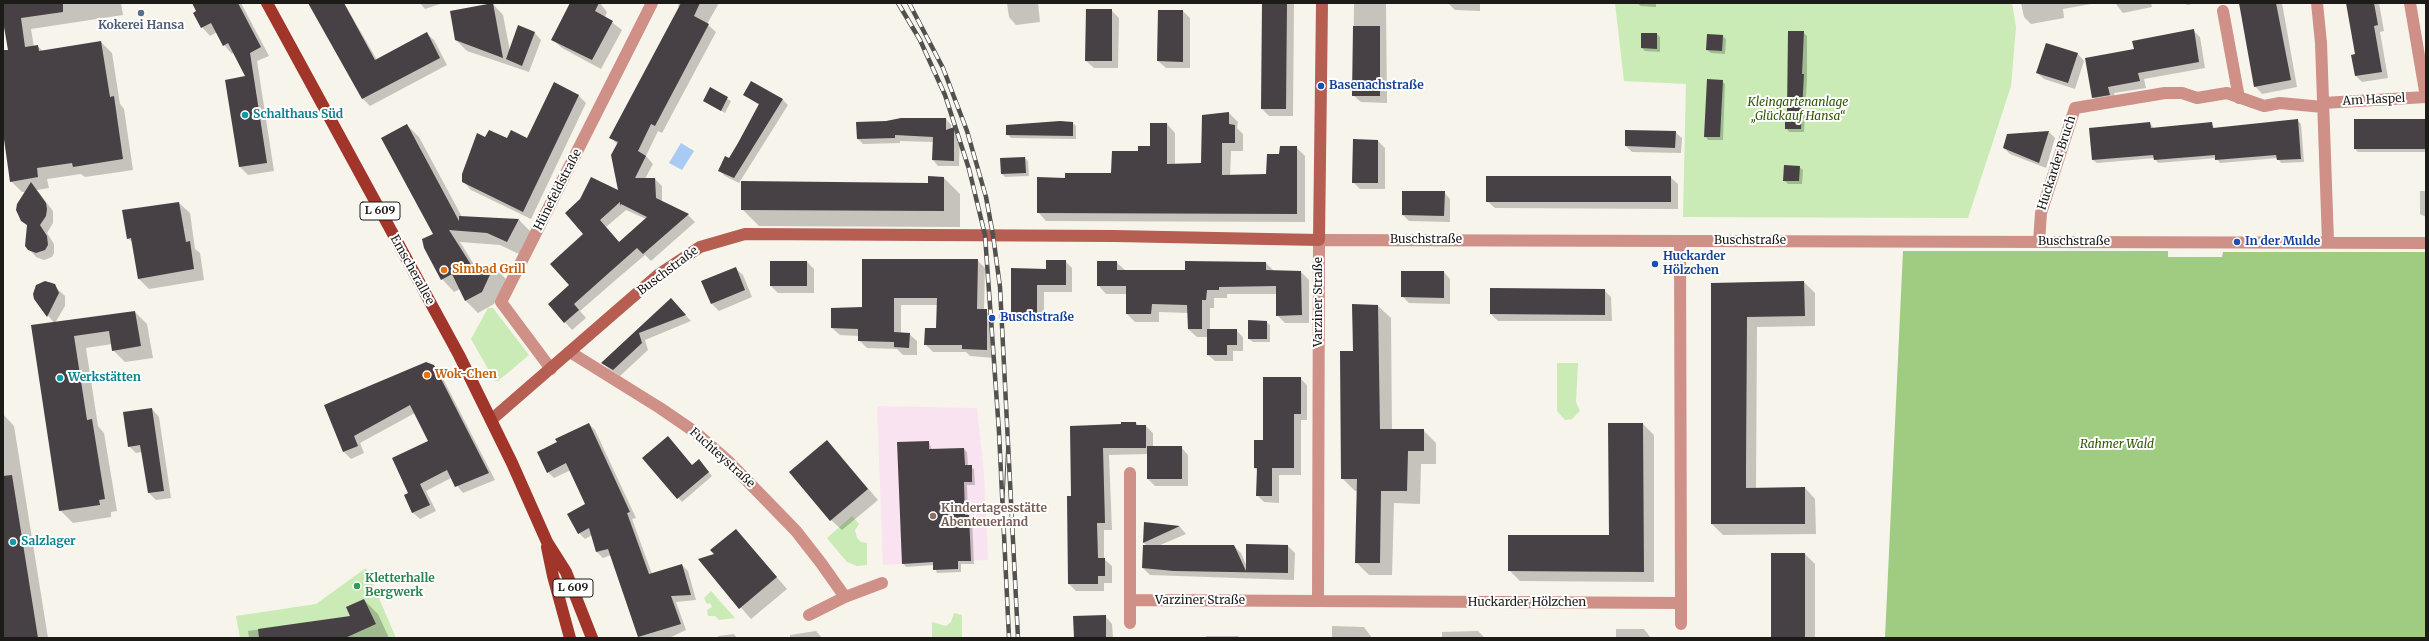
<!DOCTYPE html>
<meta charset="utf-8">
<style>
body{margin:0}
#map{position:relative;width:2429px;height:641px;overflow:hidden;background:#f7f4eb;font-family:Merriweather,serif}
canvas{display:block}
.frame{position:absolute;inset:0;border:4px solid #1c1b18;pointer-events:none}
</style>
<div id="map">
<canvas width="2429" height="641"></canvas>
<div class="frame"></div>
</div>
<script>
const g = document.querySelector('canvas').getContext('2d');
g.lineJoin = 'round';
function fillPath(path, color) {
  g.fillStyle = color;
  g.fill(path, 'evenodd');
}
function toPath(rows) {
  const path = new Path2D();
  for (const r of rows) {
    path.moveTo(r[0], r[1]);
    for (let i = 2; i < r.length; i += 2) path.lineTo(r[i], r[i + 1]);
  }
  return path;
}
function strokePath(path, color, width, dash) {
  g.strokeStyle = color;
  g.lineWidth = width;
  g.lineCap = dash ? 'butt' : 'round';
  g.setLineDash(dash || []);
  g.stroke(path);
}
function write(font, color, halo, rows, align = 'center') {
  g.font = font + ' Merriweather,serif';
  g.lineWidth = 4;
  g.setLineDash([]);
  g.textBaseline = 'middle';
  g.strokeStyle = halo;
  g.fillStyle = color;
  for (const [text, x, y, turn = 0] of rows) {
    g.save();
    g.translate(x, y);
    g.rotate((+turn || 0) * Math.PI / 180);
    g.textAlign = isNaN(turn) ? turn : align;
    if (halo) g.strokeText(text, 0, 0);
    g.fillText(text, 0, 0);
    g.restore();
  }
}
fillPath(toPath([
 [877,406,977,408,984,472,988,560,883,565]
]), '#f9e3f1');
fillPath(toPath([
 [1615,3,2012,3,2016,27,2011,86,1968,218,1683,217,1686,84,1624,81],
 [488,308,493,308,529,355,498,381,495,381,471,339],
 [1557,363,1578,363,1576,402,1580,411,1572,419,1565,420,1557,411],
 [852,516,859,524,855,530,857,538,861,542,867,543,867,565,857,566,847,562,827,538],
 [366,568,396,638,240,638,236,616,316,604],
 [711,591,735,618,719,620,715,616,708,616,707,610,712,607,710,603,707,604,704,598],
 [954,613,962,615,962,638,932,638,932,622,946,626,951,622]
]), '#caeab6');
fillPath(toPath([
 [1903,251,2168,251,2168,257,2222,257,2223,252,2426,252,2426,638,1885,638]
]), '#9fcc80');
fillPath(toPath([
 [681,143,694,151,682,170,669,163]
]), '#a8cbf3');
fillPath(toPath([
 [3,3,121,3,123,15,31,29,34,47,37,46,43,51,101,42,112,53,120,104,124,109,133,170,85,177,81,174,47,179,49,188,37,190,53,211,53,223,47,233,54,244,54,253,52,257,44,260,36,257,29,249,28,227,22,220,26,192,22,192,11,181,3,123,3,51,9,50,6,29,3,30],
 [202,3,241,3,269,56,257,61,274,171,248,175,240,167,226,81,246,77,234,52,232,54,224,45,217,32,210,36,202,27],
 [310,3,344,3,377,60,426,33,434,40,447,65,370,106,363,99],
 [420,3,443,3,425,9],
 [570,3,600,3,607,12,605,17,622,30,601,69,562,48,552,39],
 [679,3,719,3,707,24,716,32,662,133,658,131,646,156,653,164,645,179,655,179,662,186,662,203,688,215,695,222,651,261,645,255,618,278,580,311,586,318,572,330,549,304,570,285,585,234,619,192,618,145,610,137,680,8,678,6],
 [626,210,646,219,620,243,606,227],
 [1007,3,1038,3,1040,22,1016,25,1009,17],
 [1263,3,1294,4,1293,116,1269,116,1262,109],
 [1354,3,1386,3,1387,103,1361,102,1353,95],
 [1448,3,1480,3,1480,11,1455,10],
 [1637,3,1656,3,1656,7,1641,6],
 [2021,3,2097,3,2063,9,2064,18,2031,24,2024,17],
 [2115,3,2151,3,2152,7,2123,13],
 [2185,3,2198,3,2187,5],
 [2240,3,2282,3,2297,87,2262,94,2255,86],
 [2347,3,2379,3,2384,31,2380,32,2388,78,2362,82,2356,76,2352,56,2356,55],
 [493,4,503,15,510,51,534,32,541,40,529,72,467,51,456,40],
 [1111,10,1119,18,1118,68,1094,68,1086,61],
 [1183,11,1190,18,1190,68,1166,68,1158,61],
 [2193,30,2200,37,2205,68,2144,79,2146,88,2114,93,2116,101,2100,104,2093,97,2135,50],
 [1803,32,1807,36,1807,79,1804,132,1789,132,1786,128],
 [1642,34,1657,34,1660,37,1660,52,1645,51,1642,48],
 [1723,36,1726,39,1725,54,1711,53,1707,50],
 [2046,44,2078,54,2084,61,2075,89,2044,79,2037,73],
 [1722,81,1725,84,1723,140,1708,140,1705,136],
 [751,83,783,100,788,105,739,183,725,176,720,171,739,144,759,105,744,95],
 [711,89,731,101,725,113,704,101],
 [578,95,586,103,531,219,471,190,463,181,486,138,528,139],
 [1229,113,1238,122,1237,128,1243,134,1243,151,1231,151,1230,176,1267,175,1280,155,1296,147,1305,156,1305,222,1046,221,1038,212,1066,179,1112,174,1139,152,1151,147,1167,124,1175,133,1175,164,1202,164],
 [946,119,951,125,951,129,954,128,960,133,959,166,938,166,933,160,933,142,900,141,900,143,863,144,858,139],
 [2297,120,2301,124,2304,162,2281,163,2278,158,2220,163,2216,158,2158,163,2155,158,2097,163,2093,160,2150,123,2154,129,2211,123,2215,129],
 [2355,120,2426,120,2426,152,2358,152,2355,149],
 [1073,123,1076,126,1076,139,1011,138,1007,134],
 [407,125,419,137,462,217,519,220,531,232,519,254,500,245,460,242,480,274,494,267,506,279,494,304,478,313,466,301,460,289,454,292,442,279,434,234],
 [1626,131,1675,132,1682,138,1681,153,1632,152,1626,146],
 [2049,132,2055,138,2046,168,2010,154,2004,148,2008,135],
 [1378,141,1385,148,1385,189,1360,189,1353,182],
 [1025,158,1028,161,1029,176,1005,177,1002,174],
 [1799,167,1803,170,1802,184,1788,184,1784,180],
 [1670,177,1678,184,1678,209,1495,208,1487,201],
 [944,178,960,194,960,227,759,226,742,209,929,184],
 [2420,191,2426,191,2426,217,2420,214],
 [1444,192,1450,199,1450,222,1409,221,1403,215],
 [179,203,190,213,195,249,200,253,204,280,149,289,138,278,133,243,128,238],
 [977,260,985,268,984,310,994,318,994,358,970,356,966,352,933,352,925,344,937,329,938,305,901,305,901,333,909,334,917,341,917,355,903,355,897,349,867,348,859,340,859,336,840,335,832,328,863,307],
 [1065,261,1072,268,1072,292,1044,292,1044,320,1019,320,1012,313,1047,270],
 [807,262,814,269,814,293,778,293,771,286],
 [1116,262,1125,270,1186,271,1266,263,1274,271,1301,272,1309,280,1309,323,1285,323,1277,315,1277,294,1227,294,1227,298,1214,298,1214,308,1210,308,1210,330,1236,330,1243,337,1243,351,1233,351,1233,361,1215,361,1208,355,1208,337,1197,337,1188,329,1188,313,1159,312,1159,322,1135,322,1127,314,1127,294,1106,294,1098,285],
 [735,268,743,275,752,297,719,311,712,304],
 [1444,272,1450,279,1450,304,1409,303,1402,296],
 [50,282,65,296,65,306,55,323,135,312,147,324,153,358,125,362,113,350,112,344,86,348,98,426,104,433,117,511,111,512,111,517,73,523,60,510,54,323,35,299,41,283],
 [1804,282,1815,293,1815,326,1757,327,1756,488,1805,488,1815,499,1816,534,1723,535,1712,524,1712,284],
 [1604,290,1611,297,1612,321,1498,321,1491,314],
 [671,299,691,321,645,340,648,350,620,376,609,369,603,363],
 [1378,306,1391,318,1392,430,1423,430,1436,443,1436,464,1421,464,1420,504,1394,503,1392,575,1369,575,1356,562,1358,491,1355,491,1342,478],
 [1266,322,1270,325,1270,342,1253,342,1249,339],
 [433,366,440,373,495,480,463,493,451,478,426,491,436,511,420,519,413,513,405,496,409,494,429,441,415,413,360,443,364,453,351,459,344,452,326,406],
 [1300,378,1307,385,1307,420,1301,420,1301,475,1279,475,1279,503,1264,502,1257,495,1258,471,1255,468,1264,441],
 [152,409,159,417,171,498,156,500,149,493,142,452,136,453,129,446],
 [3,414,14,426,48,638,3,638],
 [1136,423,1139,426,1146,426,1153,433,1153,447,1181,447,1188,455,1188,486,1155,486,1148,479,1148,454,1109,455,1112,530,1104,530,1104,559,1112,566,1112,583,1104,583,1104,591,1076,591,1069,584,1072,497,1071,427,1122,425],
 [589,424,595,430,636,518,632,519,652,574,682,565,688,571,696,600,676,602,686,630,669,638,639,638,611,555,603,558,597,552,592,535,585,539,579,533,587,504,571,470,554,478,548,472,538,453],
 [1609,424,1643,424,1654,435,1654,582,1520,581,1509,570,1610,536],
 [929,442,932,450,964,449,967,452,968,466,974,469,975,485,967,485,968,516,972,519,974,564,961,564,961,572,937,573,934,565,906,567,903,563],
 [837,452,878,500,842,530,831,520],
 [643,458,692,466,702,464,712,476,682,502],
 [1145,524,1180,527,1186,534,1158,546,1234,546,1241,553,1247,567,1288,546,1295,553,1294,580,1150,575,1143,568,1147,546,1144,543],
 [736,530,787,589,751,619,699,560,715,555],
 [1805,554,1815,564,1815,638,1771,638],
 [364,600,378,614,389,638,249,638,248,631,352,617],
 [1105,616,1112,624,1113,638,1075,638],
 [1332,626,1364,627,1372,638,1270,638,1332,637],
 [1616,629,1644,629,1651,638,1616,638],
 [816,631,822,638,790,638,790,635],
 [1478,631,1485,638,1442,638,1442,632],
 [734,634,737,638,719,638,718,636],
 [1206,636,1238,636,1240,638,1206,638]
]), '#0003');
fillPath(toPath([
 [3,3,63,3,63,12,21,18,25,47,38,45,39,51,101,41,110,97,114,96,123,159,73,167,72,163,37,168,38,177,10,182,3,132,3,50,8,50,3,21],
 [192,3,238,3,261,47,250,53,267,163,239,167,225,80,245,76,228,43,223,46,211,23,201,28,193,13,196,11],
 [308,3,344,3,375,60,427,32,440,58,362,99],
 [493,3,503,58,455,40,450,11],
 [570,3,599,3,595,11,613,21,592,60,551,40],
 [681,3,700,3,694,16,709,24,655,126,651,124,638,151,646,156,635,178,655,178,656,198,689,214,643,254,637,248,611,271,574,304,579,310,564,323,548,304,569,285,550,264,583,234,565,213,580,199,591,177,618,190,611,155,618,142,609,138],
 [620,202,620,206,621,204,647,217,619,242,600,220],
 [1262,3,1287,3,1286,109,1261,109],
 [2239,3,2276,3,2291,80,2254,87],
 [2346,3,2374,3,2378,25,2374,26,2382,72,2355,76,2351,55,2355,54],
 [1086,9,1112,9,1112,61,1085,61],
 [1158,10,1183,10,1183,62,1157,61],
 [518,25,535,32,522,66,506,59],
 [1353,26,1380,26,1380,96,1352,96],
 [2194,29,2199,62,2138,73,2140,81,2108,87,2110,95,2092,98,2085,58,2134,49,2132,41],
 [1788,31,1804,31,1802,74,1804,74,1801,129,1785,129,1785,113,1787,113],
 [1641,33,1657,33,1657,49,1641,48],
 [1707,34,1723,35,1722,51,1706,50],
 [2046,43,2078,53,2068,83,2036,73],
 [1707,79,1723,80,1720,137,1704,137],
 [751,81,783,99,734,178,718,171,725,156,729,158,738,143,759,104,743,95],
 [554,82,579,95,523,212,462,182,462,174,477,133,485,137,489,130,507,138,511,130,527,138],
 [710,87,728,97,721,111,703,101],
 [1229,112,1229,124,1235,125,1235,143,1222,143,1222,175,1266,174,1267,154,1279,154,1280,146,1297,146,1297,214,1037,213,1037,177,1065,178,1065,173,1111,173,1112,151,1138,151,1138,146,1150,146,1150,123,1167,123,1167,164,1201,163,1202,115],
 [901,118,946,118,946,130,954,127,954,161,932,160,933,137,895,135,895,138,857,139,856,122,886,121],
 [2298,119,2301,159,2277,160,2276,155,2215,160,2215,155,2154,160,2153,155,2092,160,2089,128,2150,122,2151,128,2212,122,2213,128],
 [2354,119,2426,119,2426,149,2354,149],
 [1060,121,1073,122,1073,136,1006,135,1006,125],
 [407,124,459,221,459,216,519,219,507,242,487,233,449,230,477,274,494,266,482,292,465,301,452,274,441,280,424,248,422,239,433,234,381,138],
 [1625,130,1676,131,1675,148,1625,146],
 [2049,131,2039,163,2003,148,2007,134],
 [1353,139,1378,140,1378,183,1352,183],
 [1025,157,1026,173,1001,174,1000,158],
 [1784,165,1800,166,1799,181,1783,181],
 [928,176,944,177,944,211,741,210,741,181,928,183],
 [1486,176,1671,176,1671,202,1486,202],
 [31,182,46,203,47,209,46,216,40,225,47,236,48,245,45,250,36,253,28,250,25,246,27,225,21,221,16,210,17,204],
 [1402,191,1445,191,1444,216,1402,215],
 [179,202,186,242,190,241,194,269,138,279,131,238,127,239,122,210],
 [862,259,978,259,977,309,987,309,987,350,962,349,962,345,924,345,925,328,936,328,937,298,894,298,894,332,910,333,909,348,894,347,894,342,858,341,858,329,831,328,831,308,862,307],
 [1046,260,1066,260,1066,285,1037,285,1037,313,1011,313,1011,268,1046,269],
 [770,261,807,261,807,286,770,286],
 [1097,261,1117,261,1117,270,1185,270,1185,261,1266,262,1266,270,1301,271,1302,315,1276,316,1276,286,1219,287,1219,290,1207,290,1206,300,1202,300,1202,329,1188,329,1187,305,1152,304,1151,314,1126,314,1126,286,1097,286],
 [736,267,745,290,711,304,701,281],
 [1401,271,1444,271,1444,298,1401,297],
 [45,281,55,284,59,293,47,317,34,299,33,294,36,285],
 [1804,281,1805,316,1747,317,1746,467,1746,488,1805,487,1805,524,1711,524,1711,283],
 [1490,288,1605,289,1605,315,1490,314],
 [671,298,686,315,639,333,642,343,613,370,601,363],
 [1352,304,1378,305,1380,429,1424,429,1424,451,1408,451,1407,491,1381,491,1380,563,1355,563,1357,479,1341,479,1340,351,1353,351],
 [135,311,141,346,112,351,109,331,74,336,87,420,92,419,105,499,99,500,100,505,59,511,31,325],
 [1248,320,1267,321,1267,339,1248,339],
 [1207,329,1237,329,1237,345,1227,345,1227,355,1207,355],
 [426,362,434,365,489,473,455,487,447,470,420,484,430,505,412,513,404,495,408,493,392,458,428,441,410,405,354,436,358,446,343,452,324,405],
 [1263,377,1301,377,1301,414,1294,414,1294,468,1272,468,1272,496,1256,496,1257,468,1254,468,1254,440,1263,440],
 [152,408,164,491,148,493,140,445,128,447,123,412],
 [1121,422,1136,422,1136,425,1146,425,1146,448,1103,448,1105,523,1097,523,1098,558,1105,558,1105,576,1098,576,1098,584,1068,584,1067,496,1071,496,1070,426,1121,424],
 [589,423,630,512,627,513,649,574,682,564,691,595,671,596,681,624,638,637,608,549,596,552,589,528,578,534,567,514,585,504,566,463,547,473,537,452,557,442,555,439],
 [1608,423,1643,423,1644,572,1508,571,1508,535,1609,535],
 [668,436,692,465,699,459,709,472,677,499,642,458],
 [827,440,868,489,830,521,789,472],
 [929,441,929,449,964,448,965,465,972,465,972,482,964,482,965,515,969,515,971,561,958,561,958,569,933,570,933,562,902,564,897,442],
 [1147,446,1182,446,1182,479,1147,479],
 [12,475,38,638,3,638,3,476],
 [1144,522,1180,526,1143,543],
 [736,529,777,577,739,609,698,559,714,554,710,550],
 [1246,544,1288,545,1288,573,1174,571,1142,568,1143,545,1234,545,1246,571],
 [1771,553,1805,553,1805,638,1771,638],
 [364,599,376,624,345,638,259,638,258,629,350,616,346,607],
 [1106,615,1106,638,1074,638,1073,616]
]), '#474044');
strokePath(toPath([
 [2317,3,2321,43,2328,242],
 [2223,11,2239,98],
 [2323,103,2426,97,2410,3],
 [2039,242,2041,213,2075,108,2165,93,2182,93,2197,98,2227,93,2264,106,2280,103,2323,107],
 [570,352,660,408,695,432,727,460,796,531,821,563,845,597,809,615],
 [551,369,501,302,652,3],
 [1130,473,1130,600,1318,601,1319,240,2426,243],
 [845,597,882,583],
 [1130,600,1130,623],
 [1318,601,1681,603,1680,241],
 [1681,603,1681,624]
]), '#ce9087', 12);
strokePath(toPath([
 [491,420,658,275,700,247,745,234,1114,236,1319,240,1322,3]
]), '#b65e52', 12);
strokePath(toPath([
 [267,3,459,355,512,463,547,542,566,572,592,638],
 [547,547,553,576,570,638]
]), '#a2352a', 12);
strokePath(toPath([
 [1003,520,1007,439]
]), '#53514d', 1);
const rail = toPath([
 [898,3,920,40,945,95,969,169,985,235,999,432,1009,638],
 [909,3,943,68,967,131,986,197,993,235,1000,287,1018,638]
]);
strokePath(rail, '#53514d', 4.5);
strokePath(rail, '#fff', 3, [9]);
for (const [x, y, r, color] of [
 [141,13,4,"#5c6f8a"],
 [1321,86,4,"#1a4fb4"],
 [245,115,4,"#0f9aa8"],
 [2237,242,4,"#1a4fb4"],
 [1655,264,4,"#1a4fb4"],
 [444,270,4,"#e8710a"],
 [992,318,4,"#1a4fb4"],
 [427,375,4,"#e8710a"],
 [60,378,4,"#0f9aa8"],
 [933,516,4,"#8d6e63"],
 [13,542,4,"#0f9aa8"],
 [357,586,4,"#2e9e5b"]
]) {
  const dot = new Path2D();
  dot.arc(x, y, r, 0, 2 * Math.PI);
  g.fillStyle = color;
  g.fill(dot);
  strokePath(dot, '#fff', 1.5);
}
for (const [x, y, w] of [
 [380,211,40],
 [573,588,40]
]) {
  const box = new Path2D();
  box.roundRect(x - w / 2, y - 9, w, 18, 3);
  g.fillStyle = '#fff';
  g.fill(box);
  strokePath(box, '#1c1b18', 1);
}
write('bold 11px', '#1c1b18', null, [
 ["L 609",380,211],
 ["L 609",573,588]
]);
write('bold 12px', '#4e5e75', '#fff', [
 ["Kokerei Hansa",141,26]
]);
write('bold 12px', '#164399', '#fff', [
 ["Basenachstraße",1329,86],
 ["In der Mulde",2245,242],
 ["Huckarder",1663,257],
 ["Hölzchen",1663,271],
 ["Buschstraße",1000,318]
], 'left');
write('12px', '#1c1b18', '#fff', [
 ["Am Haspel",2374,100,-3],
 ["Huckarder Bruch",2057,163,-72],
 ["Hünefeldstraße",558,190,-63],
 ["Buschstraße",1426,240],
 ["Buschstraße",1750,241],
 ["Buschstraße",2074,242],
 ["Emscherallee",412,270,61],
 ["Buschstraße",668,271,-37],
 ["Varziner Straße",1319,302,-90],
 ["Fuchteystraße",722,458,42],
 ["Varziner Straße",1200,601],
 ["Huckarder Hölzchen",1527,603]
]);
write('italic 12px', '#2f5603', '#fff', [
 ["Kleingartenanlage",1798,103],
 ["„Glückauf Hansa“",1798,117],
 ["Rahmer Wald",2117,445]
]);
write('bold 12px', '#0d838f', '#fff', [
 ["Schalthaus Süd",253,115],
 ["Werkstätten",68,378],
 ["Salzlager",21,542]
], 'left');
write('bold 12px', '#c56008', '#fff', [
 ["Simbad Grill",452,270],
 ["Wok-Chen",435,375]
], 'left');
write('bold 12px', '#785e54', '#fff', [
 ["Kindertagesstätte",941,509],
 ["Abenteuerland",941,523]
], 'left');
write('bold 12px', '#27864d', '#fff', [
 ["Kletterhalle",365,579],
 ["Bergwerk",365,593]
], 'left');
</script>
